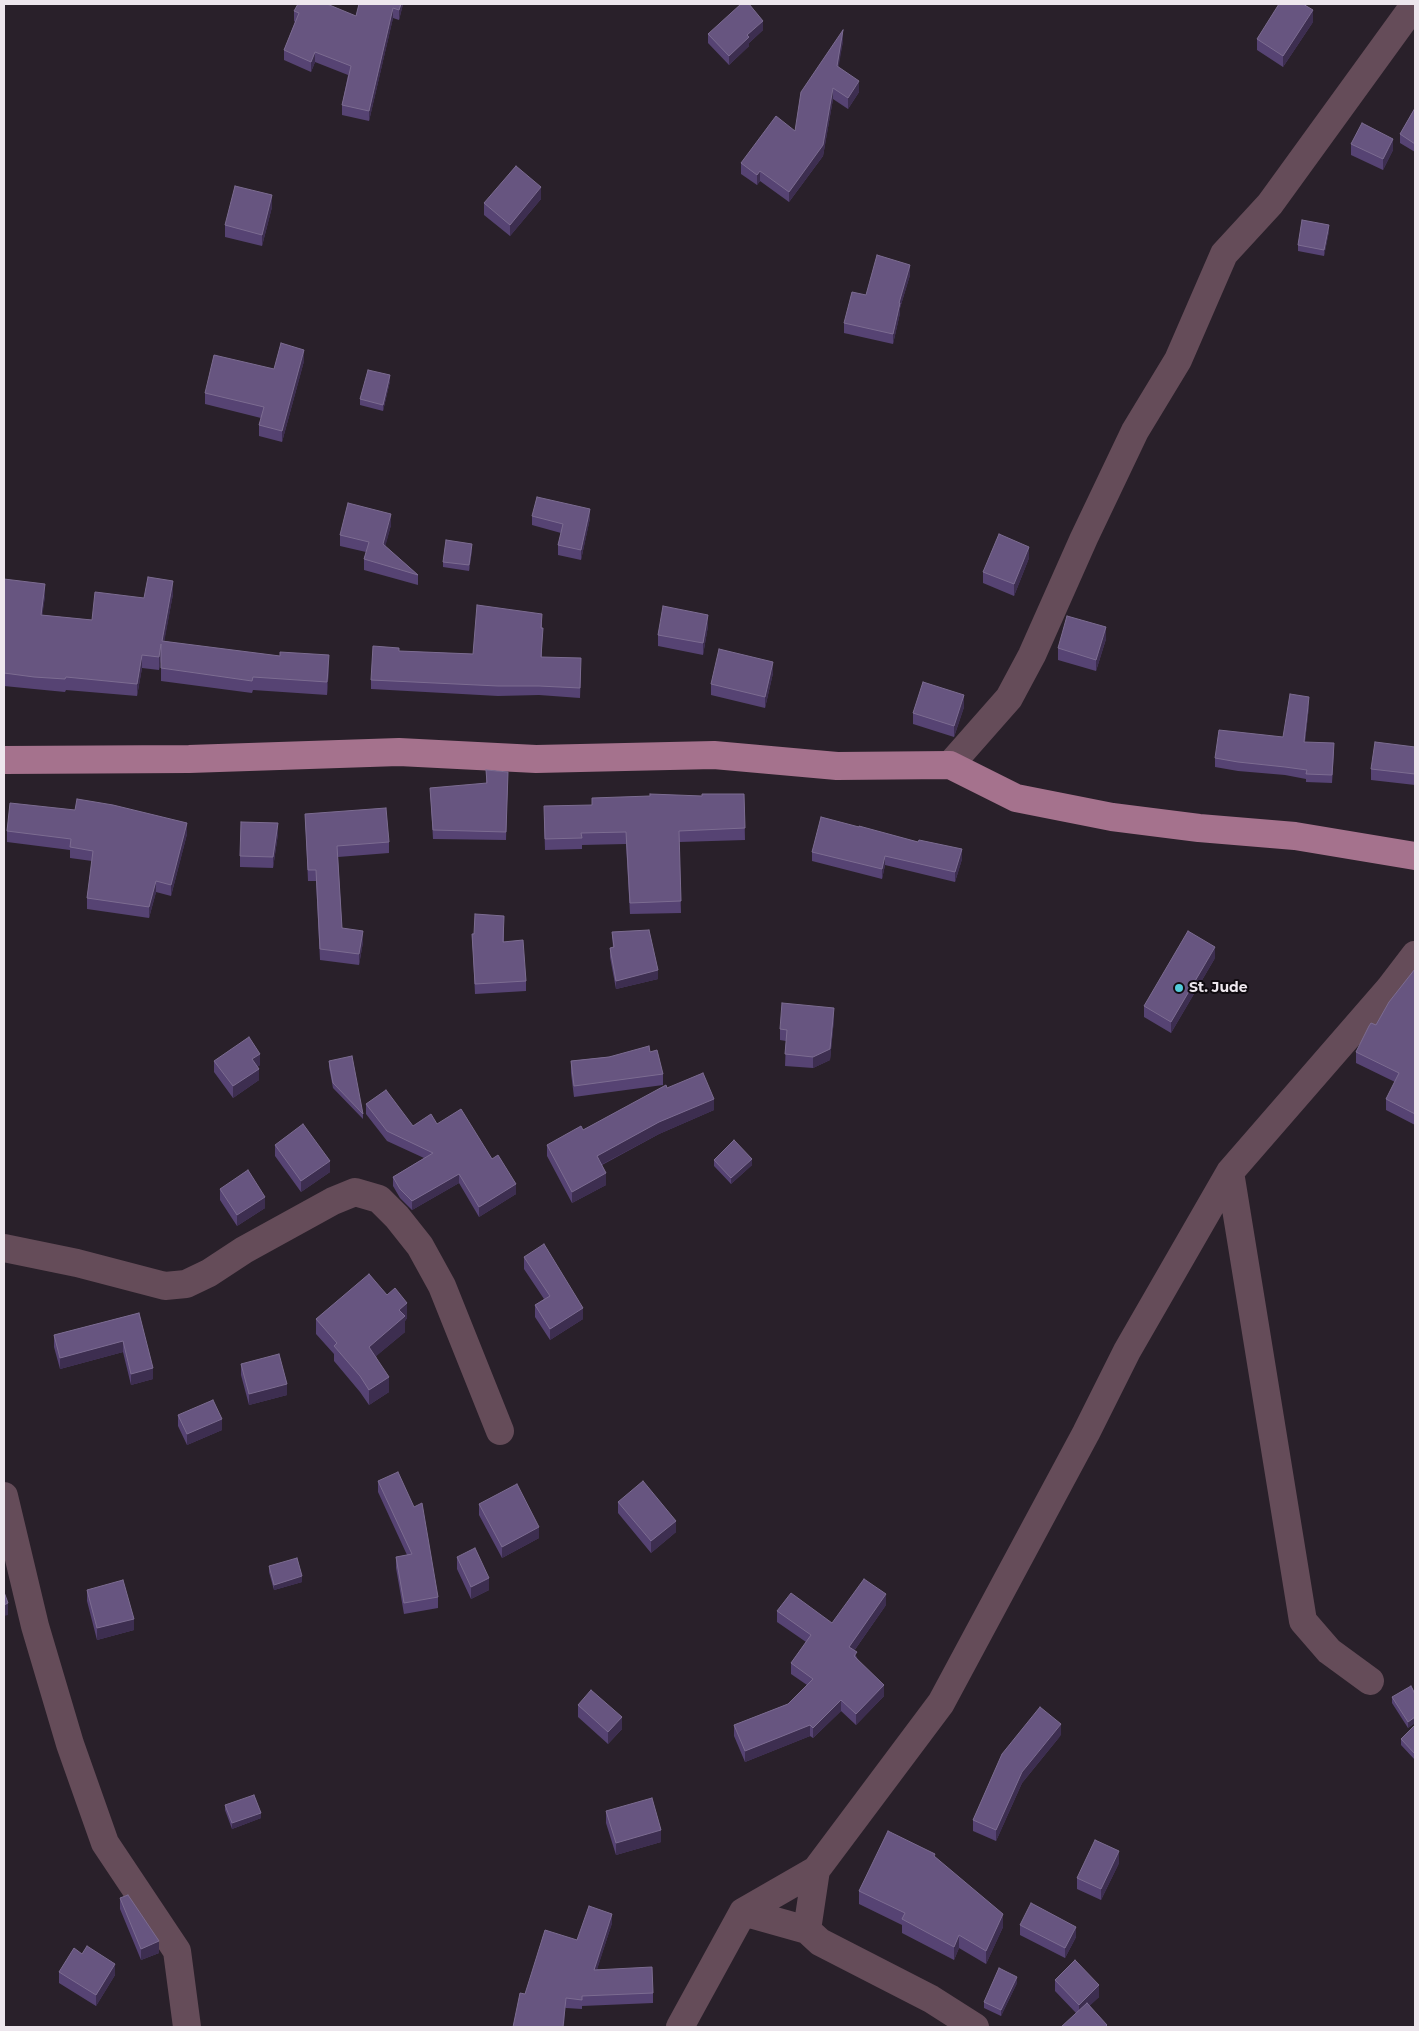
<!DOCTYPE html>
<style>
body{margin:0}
#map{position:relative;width:1419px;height:2031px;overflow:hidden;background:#29202a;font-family:Montserrat,sans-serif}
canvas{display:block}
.frame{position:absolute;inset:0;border:5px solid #ede6ed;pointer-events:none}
</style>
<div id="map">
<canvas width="1419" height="2031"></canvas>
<div class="frame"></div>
</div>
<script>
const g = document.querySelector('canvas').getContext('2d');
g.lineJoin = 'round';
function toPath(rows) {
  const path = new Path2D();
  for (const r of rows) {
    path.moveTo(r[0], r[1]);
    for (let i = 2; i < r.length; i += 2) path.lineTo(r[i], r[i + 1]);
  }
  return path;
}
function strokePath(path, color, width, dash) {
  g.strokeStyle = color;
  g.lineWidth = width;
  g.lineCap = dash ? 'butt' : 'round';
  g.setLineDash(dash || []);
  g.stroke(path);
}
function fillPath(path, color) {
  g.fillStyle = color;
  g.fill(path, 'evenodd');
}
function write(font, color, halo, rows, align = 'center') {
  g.font = font + ' Montserrat,sans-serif';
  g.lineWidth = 4;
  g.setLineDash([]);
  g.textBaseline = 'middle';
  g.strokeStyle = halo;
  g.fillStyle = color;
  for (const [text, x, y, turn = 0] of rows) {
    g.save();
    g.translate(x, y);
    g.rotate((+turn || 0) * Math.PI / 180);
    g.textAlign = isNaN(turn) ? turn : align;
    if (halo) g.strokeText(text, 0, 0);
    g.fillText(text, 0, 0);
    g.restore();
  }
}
strokePath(toPath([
 [950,765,1009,698,1032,655,1084,538,1135,431,1178,360,1224,254,1270,204,1415,4],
 [1230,1172,1303,1621,1329,1651,1370,1681],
 [4,1248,77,1263,165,1286,186,1284,209,1273,244,1250,333,1201,355,1192,379,1199,397,1217,420,1246,442,1286,500,1431],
 [4,1496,35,1626,70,1744,105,1843,177,1951,187,2027],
 [743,1912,816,1870],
 [680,2027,743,1912,807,1930],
 [975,2027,931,1999,820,1942,807,1930,816,1870,941,1703,1086,1433,1127,1351,1230,1172,1389,989,1415,955]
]), '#654c59', 28);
strokePath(toPath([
 [4,760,189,759,399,752,536,759,714,755,837,766,950,765,1016,798,1112,817,1199,828,1295,836,1415,856]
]), '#a5728d', 28);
fillPath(toPath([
 [359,4,403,4,399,20,393,18,369,121,342,115,342,105,348,75,315,62,311,72,284,60,284,50,295,22,294,21,294,11,356,16],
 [1313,22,1283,67,1257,50,1257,39],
 [763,30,749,43,749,46,729,65,708,43,708,34],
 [843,41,838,67,859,92,848,109,833,99,823,156,789,202,760,181,757,185,741,174,741,163,795,131],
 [1415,108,1415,152,1400,143,1400,134],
 [1351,144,1393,150,1383,170,1351,155],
 [541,199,510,236,484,215,484,203],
 [272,207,262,246,225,237,225,225],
 [1329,231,1324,256,1298,251,1298,245],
 [910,275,900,308,900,313,893,344,844,333,844,323,866,295],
 [304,361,282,442,259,436,259,425,261,418,205,404,205,393,274,369],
 [390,381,383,411,360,405,360,399],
 [532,516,590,518,581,560,558,555,558,545,561,533,532,525],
 [391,525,385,546,418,575,418,585,364,570,364,559,366,552,340,546,340,535],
 [472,550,469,571,443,567,443,562],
 [1029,558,1014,596,983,583,983,572],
 [4,579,45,596,42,615,92,620,144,598,173,594,164,641,329,668,327,695,253,690,252,693,161,681,161,658,159,670,142,668,137,696,66,690,65,692,34,689,4,686],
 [542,623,542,657,581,668,580,698,539,695,498,696,371,689,371,680,399,651,473,654],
 [708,626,703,655,658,646,658,635],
 [1106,639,1096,671,1058,660,1058,648],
 [773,673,765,708,711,695,711,684],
 [1309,706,1305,742,1334,752,1332,783,1306,782,1306,779,1285,775,1238,771,1215,767,1215,758,1283,737],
 [964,707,954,737,913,724,913,713],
 [1415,747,1415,785,1371,780,1371,769],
 [486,770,508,772,506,840,433,839,430,788,486,784],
 [744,794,745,840,679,842,681,913,630,914,626,844,582,845,582,849,545,850,544,817,592,805,702,796],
 [305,814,389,842,389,853,338,857,342,928,363,942,359,965,320,960,316,881,308,881],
 [859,827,918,842,962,859,955,882,885,865,882,879,812,861,812,852],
 [7,831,187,834,171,896,156,892,149,918,87,909,87,898,92,861,70,858,70,850,7,842],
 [278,834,273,868,240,867,240,856],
 [504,926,504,942,526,981,526,991,475,994,472,934],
 [612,932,658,979,616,989,610,957,610,948,613,948],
 [1215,958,1171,1033,1144,1017,1144,1006],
 [1415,969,1415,1125,1386,1110,1386,1099,1395,1082,1356,1063,1356,1052],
 [834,1019,830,1060,813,1068,785,1066,786,1041,780,1040,780,1029],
 [650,1052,663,1074,663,1085,574,1097,571,1073,571,1061],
 [214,1061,260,1065,257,1067,259,1080,233,1098,214,1072],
 [329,1061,363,1114,363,1119,333,1088,329,1067],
 [667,1088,714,1110,659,1134,602,1165,606,1185,572,1203,547,1156,547,1145,583,1130],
 [366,1104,413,1126,437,1124,492,1159,516,1194,479,1217,459,1183,412,1210,400,1198,393,1186,393,1177,424,1158,387,1141,366,1114],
 [275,1145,330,1172,301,1192,275,1156],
 [714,1160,752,1165,731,1184,714,1166],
 [220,1189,265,1208,237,1226,220,1200],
 [524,1257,583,1319,550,1340,535,1317,535,1305,544,1299,524,1269],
 [139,1313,153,1379,131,1385,123,1352,60,1369,54,1347,54,1335],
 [407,1318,405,1321,405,1332,376,1356,389,1392,369,1405,360,1392,334,1361,334,1354,316,1334,316,1319],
 [241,1364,287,1395,249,1405,241,1375],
 [178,1415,222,1430,187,1445,178,1426],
 [378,1481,438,1597,438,1608,404,1614,396,1568,396,1557,407,1555,378,1492],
 [618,1502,676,1532,651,1553,618,1513],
 [479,1504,539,1538,502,1558,479,1515],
 [457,1557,489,1590,471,1599,457,1569],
 [269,1566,302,1582,274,1590,269,1572],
 [87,1590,134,1630,97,1640,87,1601],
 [886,1605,854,1651,857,1658,884,1696,856,1725,841,1711,813,1738,810,1736,745,1762,734,1736,734,1725,788,1704,807,1685,791,1674,791,1663,806,1642,777,1622,777,1611,832,1623],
 [1415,1694,1415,1723,1408,1728,1392,1703,1392,1697],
 [578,1705,622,1729,608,1744,578,1717],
 [1415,1725,1415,1760,1401,1745,1401,1739],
 [1061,1735,1022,1783,996,1841,973,1831,973,1820],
 [225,1805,261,1818,232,1829,225,1810],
 [606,1811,661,1842,616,1855,606,1823],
 [935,1858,1003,1927,986,1964,959,1948,954,1960,902,1933,902,1925,859,1904,859,1891],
 [1119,1863,1101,1900,1077,1889,1077,1878],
 [120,1898,159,1953,141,1960,120,1909],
 [612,1923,597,1969,653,1993,653,2003,582,2006,582,2009,566,2008,525,1994,577,1940],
 [1020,1925,1076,1937,1065,1958,1020,1935],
 [82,1954,115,1975,96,2006,59,1983,59,1972],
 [1055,1980,1099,1997,1089,2006,1107,2027,1076,2013,1055,1991],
 [1017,1983,1001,2016,984,2008,984,2002]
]), '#564373');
fillPath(toPath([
 [401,4,403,4,399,20,399,10],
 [393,8,393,18,369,121,369,111],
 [1313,10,1313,22,1283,67,1283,56],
 [763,21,763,30,749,43,749,46,729,65,729,56,747,35],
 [843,30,843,41,837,77,837,66],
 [315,52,315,62,311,72,311,62],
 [859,81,859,92,848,109,848,98],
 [833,88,833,99,823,156,789,202,789,192],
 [1393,139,1393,150,1383,170,1383,159],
 [760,171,760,181,757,185,757,175],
 [541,187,541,199,510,236,510,225],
 [272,195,272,207,262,246,262,235],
 [1329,225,1329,231,1324,256,1324,250],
 [910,265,910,275,900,308,900,313,893,344,893,334,899,303],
 [304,350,304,361,282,442,282,431],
 [390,375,390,381,383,411,383,405],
 [590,509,590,518,581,560,581,550],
 [391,514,391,525,383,555,383,544],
 [472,544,472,550,469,571,469,565],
 [1029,547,1029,558,1014,596,1014,584],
 [173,581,173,594,162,654,162,641],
 [45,584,45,596,41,627,41,615],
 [708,615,708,626,703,655,703,643],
 [1106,627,1106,639,1096,671,1096,660],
 [161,644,161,657,159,670,159,657],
 [142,655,142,668,137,696,137,684],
 [329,655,329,668,327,695,327,682],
 [773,662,773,673,765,708,765,697],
 [964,695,964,707,954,737,954,726],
 [1309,697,1309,706,1304,750,1304,742],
 [187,823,187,834,171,896,171,885],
 [278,823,278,834,273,868,273,857],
 [962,849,962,859,955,882,955,872],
 [885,856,885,865,882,879,882,869],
 [156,881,156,892,149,918,149,907],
 [363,931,363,942,359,965,359,954],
 [1215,947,1215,958,1171,1033,1171,1022],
 [658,970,658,979,616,989,616,981],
 [834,1008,834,1019,830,1060,813,1068,813,1057],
 [260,1054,260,1065,252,1070,252,1059],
 [259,1069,259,1080,233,1098,233,1086],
 [714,1099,714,1110,659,1134,597,1167,597,1156,659,1122],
 [752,1159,752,1165,731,1184,731,1178],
 [330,1161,330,1172,301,1192,301,1181],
 [606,1173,606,1185,572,1203,572,1192],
 [459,1174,459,1183,412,1210,412,1201],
 [516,1184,516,1194,479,1217,479,1207],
 [265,1197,265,1208,237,1226,237,1215],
 [407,1303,407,1318,405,1321,405,1332,369,1362,369,1347,399,1310],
 [583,1308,583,1319,550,1340,550,1329],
 [123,1341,123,1352,60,1369,60,1358],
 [153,1368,153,1379,131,1385,131,1374],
 [389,1377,389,1392,369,1405,369,1390],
 [287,1384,287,1395,249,1405,249,1394],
 [222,1419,222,1430,187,1445,187,1434],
 [676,1521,676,1532,651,1553,651,1541],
 [539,1527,539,1538,502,1558,502,1547],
 [302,1576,302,1582,274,1590,274,1585],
 [489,1578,489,1590,471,1599,471,1587],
 [886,1594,886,1605,849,1658,849,1647],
 [8,1603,8,1615,4,1616,4,1605],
 [134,1619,134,1630,97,1640,97,1628],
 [884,1685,884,1696,856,1725,856,1714],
 [841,1700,841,1711,813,1738,813,1728],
 [622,1717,622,1729,608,1744,608,1732],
 [1415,1717,1415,1723,1408,1728,1408,1722],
 [1061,1724,1061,1735,1022,1783,996,1841,996,1830,1022,1772],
 [810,1725,810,1736,745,1762,745,1751],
 [261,1813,261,1818,232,1829,232,1823],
 [661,1830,661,1842,616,1855,616,1843],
 [1119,1851,1119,1863,1101,1900,1101,1889],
 [612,1914,612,1923,594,1979,594,1970],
 [1003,1914,1003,1927,986,1964,986,1951],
 [1076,1927,1076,1937,1065,1958,1065,1948],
 [959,1935,959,1948,954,1960,954,1947],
 [159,1941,159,1953,141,1960,141,1949],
 [115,1964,115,1975,96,2006,96,1995],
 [1017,1977,1017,1983,1001,2016,1001,2010],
 [1099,1985,1099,1997,1079,2016,1079,2005],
 [566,1998,564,2027,563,2027]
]), '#3d2e50');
const building = toPath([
 [298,4,327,4,356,16,359,4,401,4,399,10,393,8,369,111,342,105,351,66,315,52,311,62,284,50,299,13,294,11,298,4],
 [741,4,749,4,763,21,747,35,749,37,729,56,708,34,741,4],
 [1279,4,1303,4,1313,10,1283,56,1257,39,1279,4],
 [843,30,837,66,859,81,848,98,833,88,823,145,789,192,760,171,757,175,741,163,776,116,795,131,801,92,843,30],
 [1415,108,1415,144,1400,134,1415,108],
 [1362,123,1393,139,1383,159,1351,144,1362,123],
 [516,166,541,187,510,225,484,203,516,166],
 [235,186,272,195,262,235,225,225,235,186],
 [1302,220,1329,225,1324,250,1298,245,1302,220],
 [877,255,910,265,899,303,900,303,893,334,844,323,852,292,866,295,877,255],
 [281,343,304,350,282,431,259,425,264,407,205,393,214,355,274,369,281,343],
 [368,370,390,375,383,405,360,399,368,370],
 [537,497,590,509,581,550,558,545,563,524,532,516,537,497],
 [348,503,391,514,383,544,418,575,364,559,369,542,340,535,348,503],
 [999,534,1029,547,1014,584,983,572,999,534],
 [446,540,472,544,469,565,443,562,446,540],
 [148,577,173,581,162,641,280,656,280,652,329,655,327,682,253,677,252,681,161,668,161,644,159,657,142,655,137,684,66,677,65,679,34,677,4,673,4,579,45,584,41,615,92,620,95,592,144,598,148,577],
 [477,605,542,614,541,628,543,628,541,657,581,658,580,688,539,686,498,686,371,680,373,646,399,648,399,651,473,654,477,605],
 [663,606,708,615,703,643,658,635,663,606],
 [1067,616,1106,627,1096,660,1058,648,1067,616],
 [719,649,773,662,765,697,711,684,719,649],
 [923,682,964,695,954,726,913,713,923,682],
 [1290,694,1309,697,1304,742,1334,743,1332,775,1306,774,1307,770,1285,767,1238,762,1215,758,1219,730,1283,737,1290,694],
 [1375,742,1415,747,1415,774,1371,769,1375,742],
 [486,770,508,772,506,832,433,830,430,788,487,783,486,770],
 [650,794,702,796,702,794,744,794,745,828,679,831,681,901,630,903,626,832,581,833,582,838,545,839,544,806,592,805,592,798,650,796,650,794],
 [77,799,113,805,187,823,171,885,156,881,149,907,87,898,93,851,70,847,71,839,7,831,10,803,75,810,77,799],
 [386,808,389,842,337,846,342,928,363,931,359,954,320,949,316,870,308,870,305,814,386,808],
 [821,817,859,827,859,826,918,842,919,840,962,849,955,872,885,856,882,869,812,852,821,817],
 [241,822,278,823,273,857,240,856,241,822],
 [475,914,504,916,503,942,523,940,526,981,475,984,472,934,474,934,475,914],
 [649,930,658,970,616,981,610,948,614,947,612,932,649,930],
 [1188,931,1215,947,1171,1022,1144,1006,1188,931],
 [1415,969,1415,1114,1386,1099,1399,1073,1356,1052,1369,1026,1371,1023,1376,1025,1389,1002,1415,969],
 [782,1003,834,1008,830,1049,813,1057,785,1054,787,1030,780,1029,782,1003],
 [249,1037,260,1054,252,1059,259,1069,233,1086,214,1061,249,1037],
 [649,1046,650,1052,657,1050,663,1074,574,1086,571,1061,609,1057,649,1046],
 [352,1056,363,1114,333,1083,329,1061,352,1056],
 [703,1073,714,1099,659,1122,597,1156,606,1173,572,1192,547,1145,581,1126,583,1130,666,1085,667,1088,703,1073],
 [386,1090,413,1126,431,1114,437,1124,461,1109,492,1159,498,1155,516,1184,479,1207,459,1174,412,1201,400,1189,393,1177,433,1153,387,1131,366,1104,386,1090],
 [303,1124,330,1161,301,1181,275,1145,303,1124],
 [734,1140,752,1159,731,1178,714,1160,734,1140],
 [248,1170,265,1197,237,1215,220,1189,248,1170],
 [544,1244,583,1308,550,1329,535,1305,550,1296,524,1257,544,1244],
 [369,1274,387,1295,395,1288,407,1303,399,1310,405,1316,369,1347,389,1377,369,1390,360,1376,334,1346,337,1343,316,1319,369,1274],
 [139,1313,153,1368,131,1374,123,1341,60,1358,54,1335,139,1313],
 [279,1354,287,1384,249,1394,241,1364,279,1354],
 [213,1400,222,1419,187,1434,178,1415,213,1400],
 [398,1472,414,1507,422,1503,438,1597,404,1603,396,1557,412,1554,378,1481,398,1472],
 [643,1481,676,1521,651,1541,618,1502,643,1481],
 [517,1484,539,1527,502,1547,479,1504,517,1484],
 [475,1548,489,1578,471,1587,457,1557,475,1548],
 [297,1558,302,1576,274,1585,269,1566,297,1558],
 [864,1579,886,1594,849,1647,857,1652,854,1656,884,1685,856,1714,841,1700,813,1728,810,1725,745,1751,734,1725,788,1704,813,1679,791,1663,811,1635,777,1611,791,1593,832,1623,864,1579],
 [123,1580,134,1619,97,1628,87,1590,123,1580],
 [4,1592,8,1603,4,1605,4,1592],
 [1411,1686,1415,1694,1415,1717,1408,1722,1392,1697,1411,1686],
 [591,1690,622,1717,608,1732,578,1705,591,1690],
 [1040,1707,1061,1724,1022,1772,996,1830,973,1820,1002,1754,1040,1707],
 [1415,1725,1415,1754,1401,1739,1415,1725],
 [254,1795,261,1813,232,1823,225,1805,254,1795],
 [652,1798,661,1830,616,1843,606,1811,652,1798],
 [888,1831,935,1854,934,1856,1003,1914,986,1951,959,1935,954,1947,902,1919,905,1913,859,1891,888,1831],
 [1095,1840,1119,1851,1101,1889,1077,1878,1095,1840],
 [128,1895,159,1941,141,1949,120,1898,128,1895],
 [1031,1903,1076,1927,1065,1948,1020,1925,1031,1903],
 [589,1906,612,1914,594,1970,652,1967,653,1993,582,1996,582,2000,566,1998,563,2027,513,2027,520,1993,525,1994,545,1930,577,1940,589,1906],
 [87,1946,115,1964,96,1995,59,1972,74,1948,82,1954,87,1946],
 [1075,1960,1099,1985,1079,2005,1055,1980,1075,1960],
 [999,1968,1017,1977,1001,2010,984,2002,999,1968],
 [1087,2003,1107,2025,1105,2027,1061,2027,1087,2003]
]);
fillPath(building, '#675580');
strokePath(building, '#7c6c91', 1);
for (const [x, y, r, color] of [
 [1179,988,5,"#53cbda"]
]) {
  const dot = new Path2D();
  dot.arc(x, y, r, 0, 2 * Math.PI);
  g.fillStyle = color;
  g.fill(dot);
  strokePath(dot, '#100b10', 2);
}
write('bold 14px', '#ede6ed', '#100b10', [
 ["St. Jude",1189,988]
], 'left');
</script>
